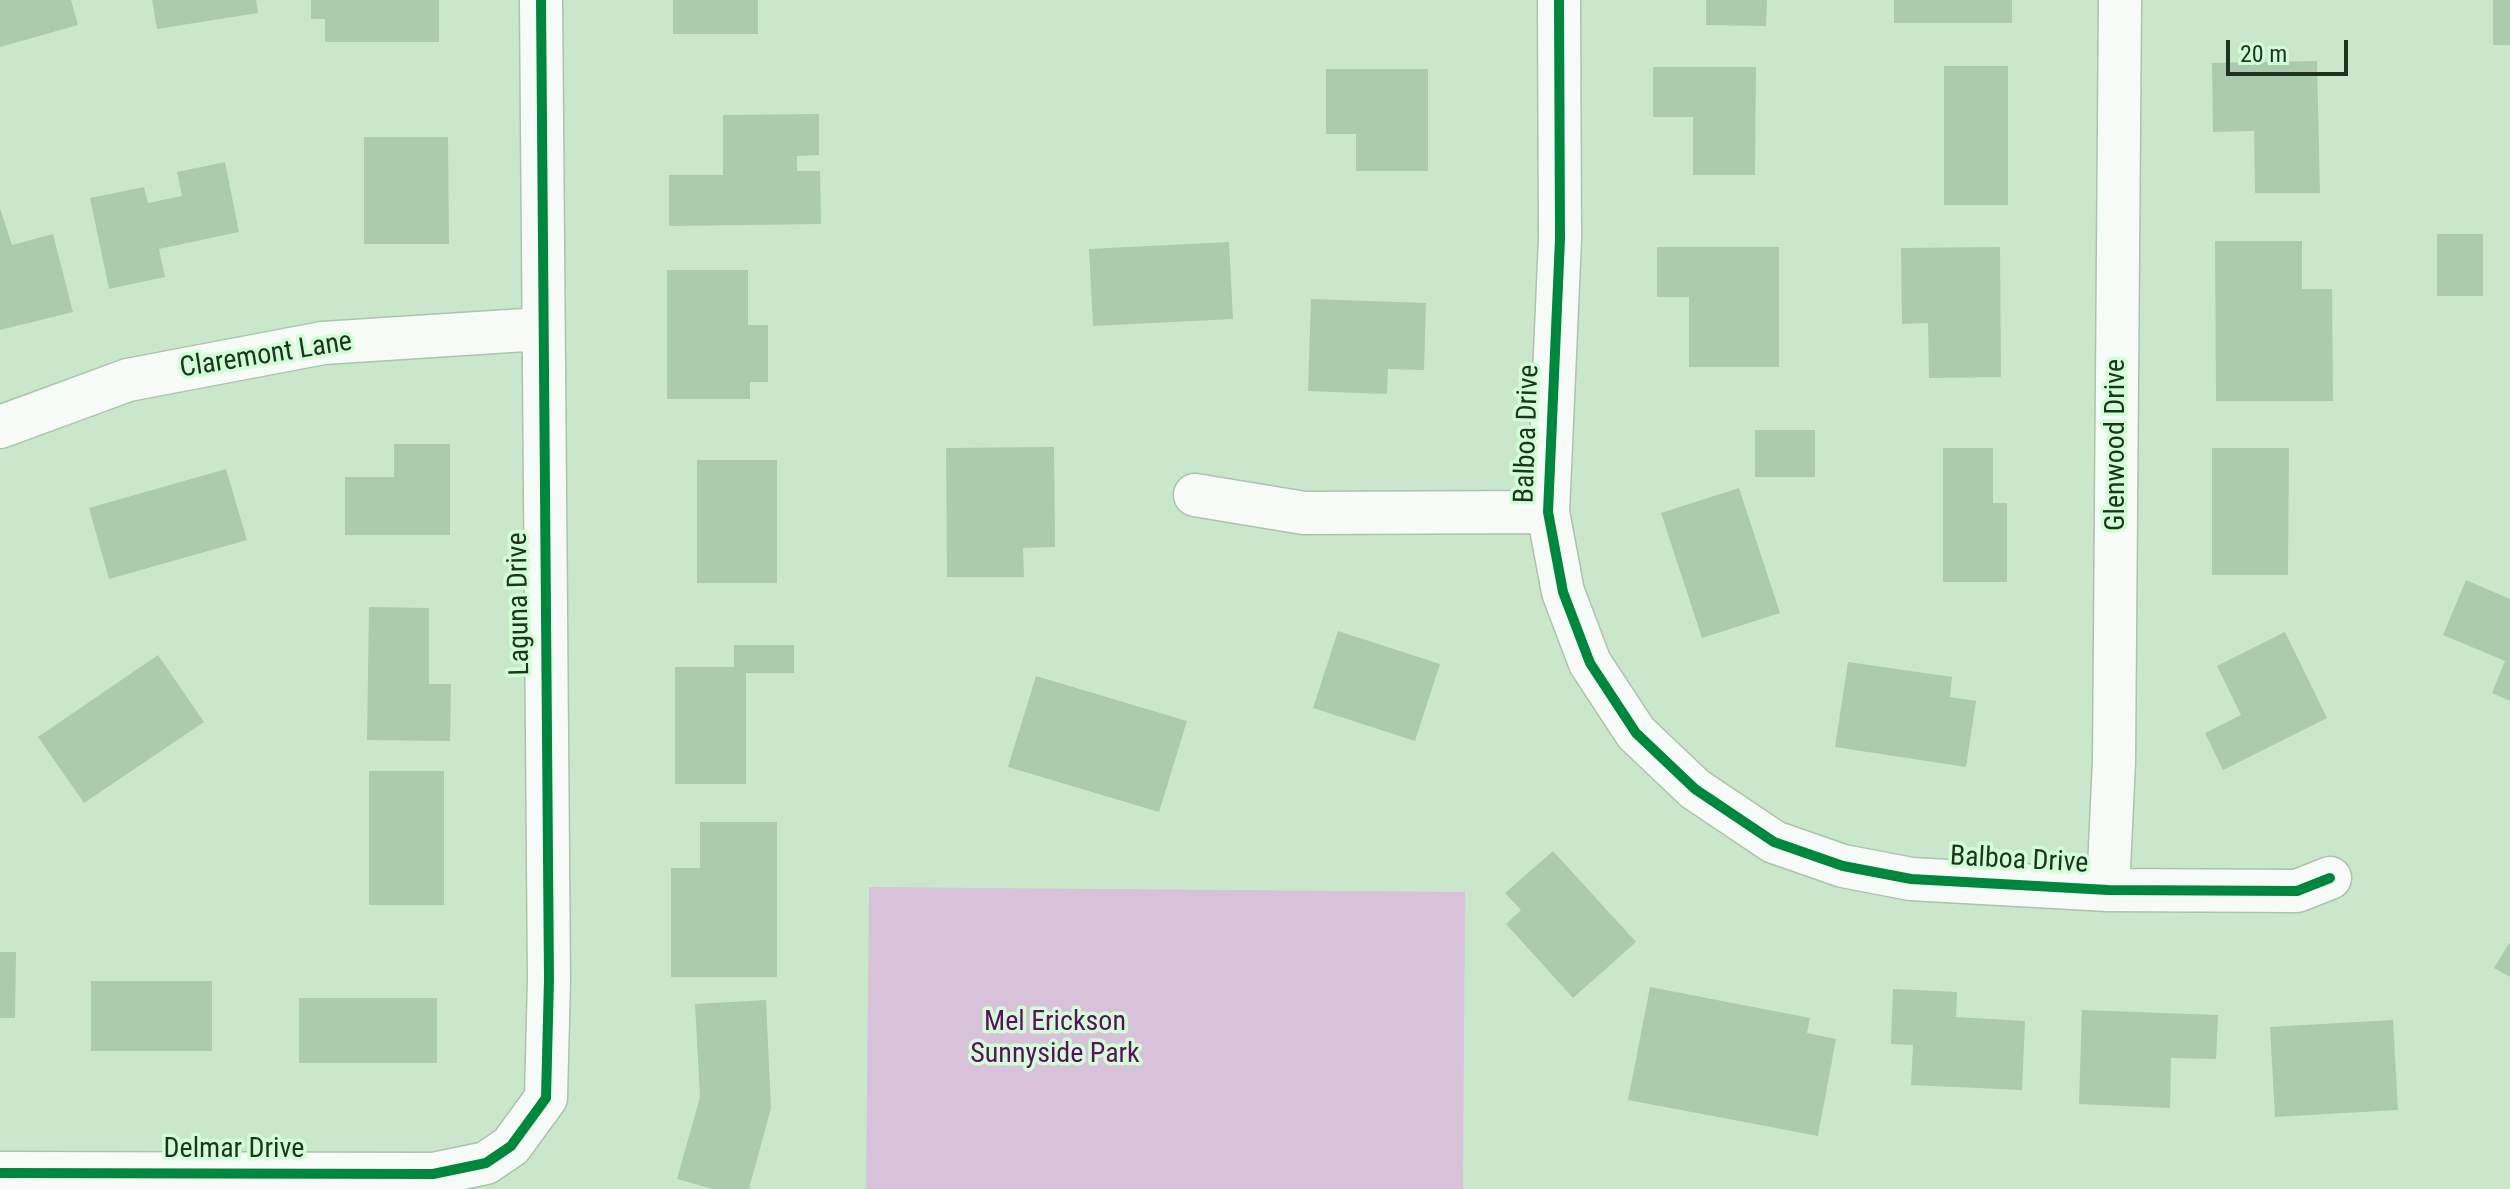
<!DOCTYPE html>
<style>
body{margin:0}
#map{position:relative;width:2510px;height:1189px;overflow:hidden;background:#cae7cc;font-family:"Roboto Condensed",sans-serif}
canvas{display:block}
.scale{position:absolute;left:2226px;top:40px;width:122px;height:36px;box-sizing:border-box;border:4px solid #1e3421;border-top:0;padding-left:10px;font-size:24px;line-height:28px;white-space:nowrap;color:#1e3421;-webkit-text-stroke:6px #d2fed5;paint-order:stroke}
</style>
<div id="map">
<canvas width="2510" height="1189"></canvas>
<div class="scale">20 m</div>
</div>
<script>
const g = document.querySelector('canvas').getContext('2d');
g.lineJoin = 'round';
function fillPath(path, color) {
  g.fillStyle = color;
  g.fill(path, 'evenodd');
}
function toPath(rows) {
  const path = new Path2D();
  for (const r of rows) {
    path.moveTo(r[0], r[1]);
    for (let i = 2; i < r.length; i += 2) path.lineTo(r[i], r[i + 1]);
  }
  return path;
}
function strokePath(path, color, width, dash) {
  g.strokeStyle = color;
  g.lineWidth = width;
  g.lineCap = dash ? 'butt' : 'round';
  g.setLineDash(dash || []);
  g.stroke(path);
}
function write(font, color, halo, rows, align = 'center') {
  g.font = font + ' "Roboto Condensed",sans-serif';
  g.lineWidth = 7;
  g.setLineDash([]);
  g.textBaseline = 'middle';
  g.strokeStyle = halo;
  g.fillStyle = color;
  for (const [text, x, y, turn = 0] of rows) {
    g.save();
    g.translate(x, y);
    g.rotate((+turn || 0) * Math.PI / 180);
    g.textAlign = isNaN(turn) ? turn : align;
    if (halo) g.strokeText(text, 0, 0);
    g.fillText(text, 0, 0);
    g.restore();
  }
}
fillPath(toPath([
 [869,887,1465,892,1463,1189,866,1189]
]), '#d8c2d9');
fillPath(toPath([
 [0,0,71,0,78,25,0,47],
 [152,0,256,0,258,13,157,29],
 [311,0,439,0,439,42,325,42,325,19,311,19],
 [673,0,758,0,758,34,673,34],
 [1706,0,1767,0,1766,26,1706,25],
 [1894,0,2012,0,2012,23,1894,23],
 [2493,0,2510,0,2510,45,2493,45],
 [2317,61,2320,193,2255,193,2254,131,2213,132,2212,63],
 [1944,66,2008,66,2008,205,1944,205],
 [1653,67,1756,67,1755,175,1693,175,1693,117,1653,117],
 [1326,69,1428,69,1428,171,1356,171,1356,134,1326,134],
 [819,114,819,155,797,156,797,171,820,171,821,224,669,226,669,175,723,175,723,115],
 [364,137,448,137,449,244,364,244],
 [225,162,239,232,159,249,165,277,109,289,90,198,144,187,148,203,182,196,177,172],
 [0,208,12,245,53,234,73,312,0,330],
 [2437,234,2483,234,2483,296,2437,296],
 [2215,241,2302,241,2302,289,2332,289,2333,401,2216,401],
 [1229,242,1233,319,1093,326,1089,249],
 [1657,247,1779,247,1779,367,1689,367,1689,297,1657,297],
 [2000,247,2001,377,1929,378,1928,323,1902,324,1901,248],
 [667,270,748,270,748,325,768,325,768,382,750,382,750,399,667,399],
 [1311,299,1426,303,1424,370,1388,369,1387,394,1308,391],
 [1755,430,1815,430,1815,477,1755,477],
 [394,444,450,444,450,535,345,535,345,477,394,477],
 [1054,447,1055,547,1023,548,1024,577,947,577,946,448],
 [1943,448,1993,448,1993,503,2007,503,2007,582,1943,582],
 [2212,448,2289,448,2288,575,2212,575],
 [697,460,777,460,777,583,697,583],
 [226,469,247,540,109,579,89,508],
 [1739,488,1780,613,1702,638,1661,513],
 [2466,580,2510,599,2510,701,2492,693,2505,661,2443,635],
 [369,607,429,608,429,684,451,684,450,741,367,740],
 [1338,631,1440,664,1415,741,1313,708],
 [2285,632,2327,718,2223,770,2205,733,2241,715,2217,666],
 [734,645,794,645,794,673,746,673,746,784,675,784,675,667,734,667],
 [158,655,204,722,84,803,38,737],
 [1848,662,1952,677,1950,697,1976,701,1966,767,1835,747],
 [1036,676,1187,721,1159,812,1008,767],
 [369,771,444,771,444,905,369,905],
 [700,822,777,822,777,977,671,977,671,868,700,868],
 [1553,851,1636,942,1573,998,1506,924,1521,910,1505,893],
 [2510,942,2510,977,2494,968],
 [0,952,16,952,15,1018,0,1018],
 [91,981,212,981,212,1051,91,1051],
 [1650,987,1810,1018,1807,1033,1836,1039,1818,1136,1628,1100],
 [1893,989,1957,992,1956,1017,2025,1021,2022,1090,1911,1085,1913,1045,1891,1044],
 [299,998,437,998,437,1063,299,1063],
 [766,1000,771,1108,749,1189,713,1189,677,1179,700,1097,695,1004],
 [2082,1010,2218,1015,2216,1059,2171,1058,2170,1108,2079,1104],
 [2393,1020,2398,1110,2275,1117,2270,1027]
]), '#abcbae');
const minor = toPath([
 [1559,0,1560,239,1548,512,1563,592,1590,663,1636,733,1695,789,1774,842,1843,866,1911,879,2108,890,2297,891,2330,878],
 [0,427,128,380,323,343,541,329],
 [1195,495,1304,513,1548,512],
 [2108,890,2114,761,2120,0],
 [0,1173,433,1174,486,1163,511,1146,546,1098,549,979,541,0]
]);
strokePath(minor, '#acc3ae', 45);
strokePath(minor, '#f7fbf7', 42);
strokePath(toPath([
 [1559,0,1560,239,1548,512,1563,592,1590,663,1636,733,1695,789,1774,842,1843,866,1911,879,2108,890,2297,891,2330,878],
 [0,1173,433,1174,486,1163,511,1146,546,1098,549,979,541,0]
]), '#00873e', 10);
write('28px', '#1e3421', '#d2fed5', [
 ["Claremont Lane",266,356,-9],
 ["Balboa Drive",1528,434,-88],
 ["Glenwood Drive",2117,445,-90],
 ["Laguna Drive",520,604,-91],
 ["Balboa Drive",2019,861,3],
 ["Delmar Drive",234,1150]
]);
write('28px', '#5d0e60', '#d2fed5', [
 ["Mel Erickson",1055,1023],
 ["Sunnyside Park",1055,1055]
]);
</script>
